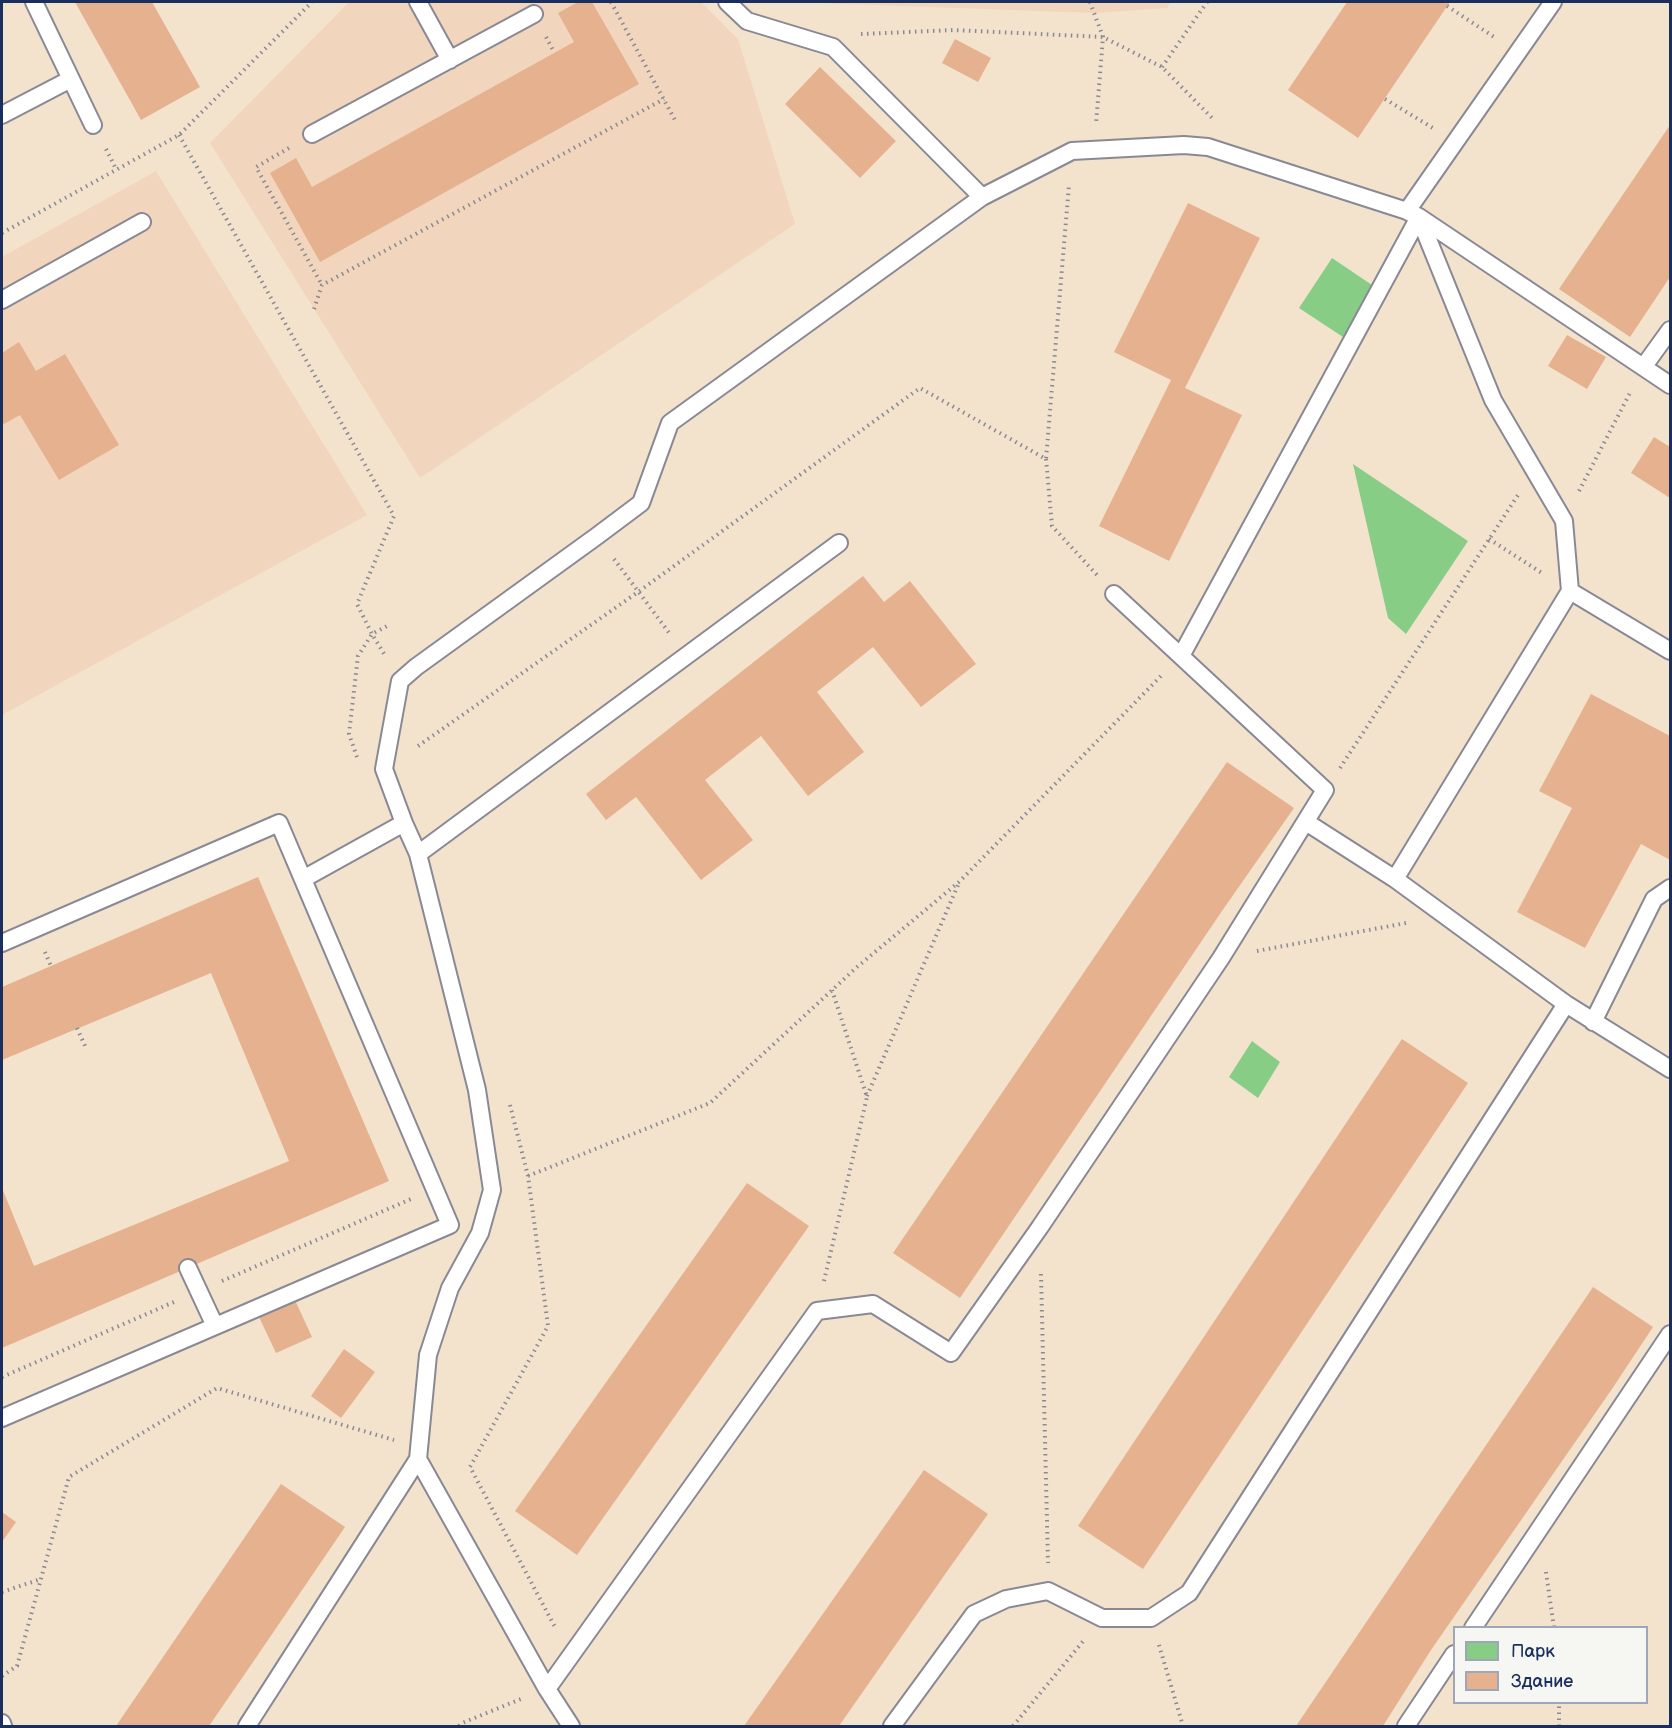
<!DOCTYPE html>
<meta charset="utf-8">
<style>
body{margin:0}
#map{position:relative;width:1672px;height:1728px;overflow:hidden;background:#f4e3cc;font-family:"Balsamiq Sans",sans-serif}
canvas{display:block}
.frame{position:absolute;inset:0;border:3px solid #1b2f5e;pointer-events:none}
.legend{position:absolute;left:1453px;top:1626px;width:195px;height:78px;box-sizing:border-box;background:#f6f6f2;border:2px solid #9ea6b7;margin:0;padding:8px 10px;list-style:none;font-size:18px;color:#1b2f5e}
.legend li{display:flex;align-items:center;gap:12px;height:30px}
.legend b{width:30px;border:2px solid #9ea6b7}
</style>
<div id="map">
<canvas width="1672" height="1728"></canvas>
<div class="frame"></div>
<ul class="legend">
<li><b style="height:16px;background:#88cd86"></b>Парк</li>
<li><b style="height:16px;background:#e6b18f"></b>Здание</li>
</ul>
</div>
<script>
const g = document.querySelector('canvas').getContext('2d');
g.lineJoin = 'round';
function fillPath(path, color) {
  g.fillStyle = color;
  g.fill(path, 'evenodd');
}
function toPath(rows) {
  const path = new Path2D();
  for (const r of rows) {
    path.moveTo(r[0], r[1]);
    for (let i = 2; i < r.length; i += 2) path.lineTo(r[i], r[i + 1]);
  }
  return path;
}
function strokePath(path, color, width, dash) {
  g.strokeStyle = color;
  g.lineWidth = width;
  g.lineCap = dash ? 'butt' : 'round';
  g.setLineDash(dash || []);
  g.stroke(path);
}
fillPath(toPath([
 [349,2,701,2,738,39,795,224,420,478,210,143],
 [791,2,1171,2,1167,8,1094,13],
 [156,171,367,515,2,715,2,257]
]), '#f2d5bd');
fillPath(toPath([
 [1332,258,1375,287,1343,337,1299,308],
 [1353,464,1468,541,1406,634,1388,618],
 [1252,1041,1280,1062,1258,1098,1229,1077]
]), '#88cd86');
fillPath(toPath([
 [75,2,152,2,200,87,141,120],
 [578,2,592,2,639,84,320,262,270,173,296,158,312,187,574,42,558,13],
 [1347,2,1450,2,1358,138,1288,90],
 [955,39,991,58,978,82,942,63],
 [820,67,896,141,860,178,785,104],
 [1670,125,1670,277,1630,337,1559,289],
 [1188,203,1260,238,1185,388,1242,415,1169,561,1099,526,1171,380,1114,352],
 [1567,335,1606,357,1587,389,1548,366],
 [19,342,36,371,65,354,119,445,59,480,20,415,2,425,2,353],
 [1654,437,1670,447,1670,498,1631,473],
 [863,576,884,602,910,581,976,664,921,707,873,647,817,692,864,752,808,796,761,736,705,780,753,840,701,880,636,797,606,820,586,794],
 [1591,694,1670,736,1670,860,1641,844,1585,948,1517,912,1572,808,1539,791],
 [1227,762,1294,808,1222,911,960,1298,893,1253],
 [258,877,389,1181,2,1348,2,1188,34,1266,289,1161,211,973,2,1060,2,987],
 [1402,1039,1468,1083,1143,1569,1078,1526],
 [747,1183,809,1226,577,1555,515,1511],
 [1593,1287,1653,1327,1612,1389,1431,1650,1383,1726,1296,1726],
 [294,1298,312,1337,276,1353,258,1315],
 [344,1349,375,1372,341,1418,311,1396],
 [924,1470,988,1514,948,1570,839,1726,744,1726],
 [281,1484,345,1527,251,1665,209,1726,116,1726],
 [2,1512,16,1522,2,1542]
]), '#e6b18f');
const lane = toPath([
 [34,2,93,125],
 [418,2,450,60],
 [727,2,747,21,833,47,982,197,1072,151,1184,145,1208,147,1407,211,1419,217,1670,385],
 [2,115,71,79],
 [312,134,534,14],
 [1407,211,1553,2],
 [1419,217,1493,400,1564,521,1570,591],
 [2,300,142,222],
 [1644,366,1670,330],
 [1181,656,1419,217],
 [418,854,839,543],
 [303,879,404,823],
 [1395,879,1570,591,1670,651],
 [2,943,279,823,450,1225,2,1418],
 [1566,1004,1670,1069],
 [1593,1022,1654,899,1670,888],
 [188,1268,215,1326],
 [1473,1628,1670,1334],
 [547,1689,817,1311,873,1304,951,1353,1040,1227,1221,958,1325,790,1114,594],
 [2,1723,3,1726],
 [247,1726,418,1459],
 [571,1726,547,1689,418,1459,428,1355,450,1288,480,1233,492,1190,477,1090,418,854,404,823,384,769,400,681,416,667,597,536,641,503,670,423,982,197],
 [892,1726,974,1614,1006,1599,1048,1591,1102,1618,1151,1618,1189,1593,1566,1004,1395,879,1306,822],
 [1406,1726,1454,1654]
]);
strokePath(lane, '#888995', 20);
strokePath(toPath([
 [611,2,676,122],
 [1090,2,1103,37,1096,124],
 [1447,6,1494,37],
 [861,34,954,30,1103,37,1162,67,1214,120],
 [546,37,554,52],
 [1162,67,1207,2],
 [1385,99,1433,128],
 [179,135,394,516,357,604,372,634,386,657],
 [289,148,256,167,322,285],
 [106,149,116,169],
 [2,233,179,135,312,2],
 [314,309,322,285,664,99],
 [1046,459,1052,526,1097,575],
 [1579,491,1631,391],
 [1489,539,1542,573],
 [614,559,670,634],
 [418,746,638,592,920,388,1046,459,1069,185],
 [357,757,349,734,358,656,372,634,387,626],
 [1340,768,1518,495],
 [1257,951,1406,923],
 [45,952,51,966],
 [77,1028,86,1048],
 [867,1096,958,885],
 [510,1105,528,1176,548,1326,470,1467,556,1629],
 [528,1176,710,1103,857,967,959,882,1161,676],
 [1041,1274,1048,1563],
 [222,1281,411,1199],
 [824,1281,867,1097,832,990],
 [2,1377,174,1302],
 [1546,1572,1554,1628],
 [2,1592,41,1579],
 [1159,1645,1183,1726],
 [2,1676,17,1666,69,1477,217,1388,394,1440],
 [459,1726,462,1723,521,1699],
 [1013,1726,1085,1639],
 [1559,1726,1559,1702]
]), '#888995', 4, [1.5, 4.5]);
strokePath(lane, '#fff', 16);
</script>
